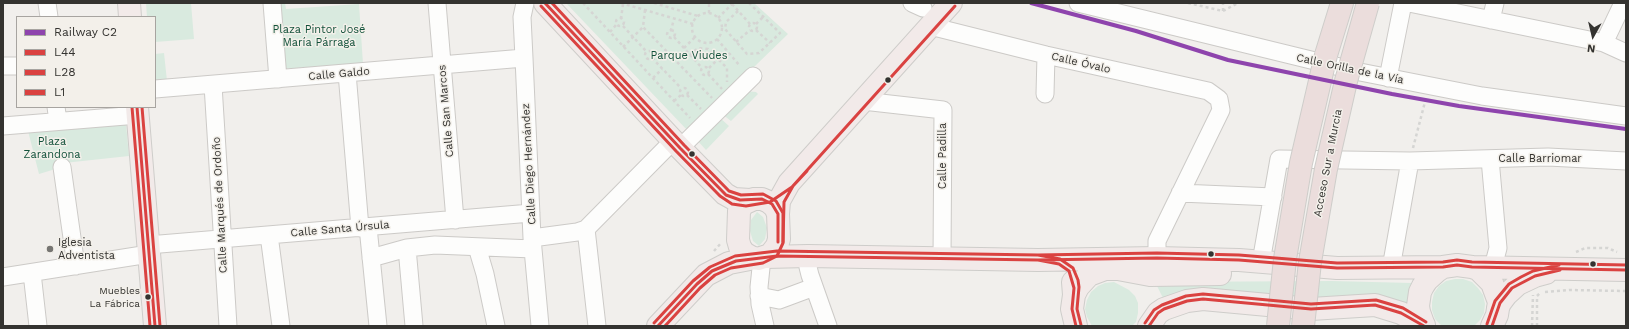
<!DOCTYPE html>
<meta charset="utf-8">
<style>
body{margin:0}
#map{position:relative;width:1629px;height:329px;overflow:hidden;background:#f1efec;font-family:"Work Sans",sans-serif}
canvas{display:block}
.frame{position:absolute;inset:0;border:4px solid #343330;pointer-events:none}
.legend{position:absolute;left:16px;top:16px;width:140px;height:92px;box-sizing:border-box;background:#f3f0ea;border:1px solid #a7a4a0;margin:0;padding:5px 7px;list-style:none;font-size:12px;color:#343330}
.legend li{display:flex;align-items:center;gap:8px;height:20px}
.legend b{width:20px;border:1px solid #a7a4a0}
.north{position:absolute;left:1573px;top:16px;width:40px;height:40px;-webkit-text-stroke:3px #f3f0ea;paint-order:stroke;rotate:188deg;font-size:11px;font-weight:700;line-height:16px;text-align:center;color:#343330}
.north::after{content:'';display:block;margin:auto;width:14px;height:18px;background:#343330;clip-path:polygon(50% 0,100% 100%,50% 72%,0 100%)}
</style>
<div id="map">
<canvas width="1629" height="329"></canvas>
<div class="frame"></div>
<ul class="legend">
<li><b style="height:5px;background:#8e44ad"></b>Railway C2</li>
<li><b style="height:5px;background:#da4241"></b>L44</li>
<li><b style="height:5px;background:#da4241"></b>L28</li>
<li><b style="height:5px;background:#da4240"></b>L1</li>
</ul>
<div class="north">N</div>
</div>
<script>
const g = document.querySelector('canvas').getContext('2d');
g.lineJoin = 'round';
function fillPath(path, color) {
  g.fillStyle = color;
  g.fill(path, 'evenodd');
}
function toPath(rows) {
  const path = new Path2D();
  for (const r of rows) {
    if (r.length === 3) {
      path.moveTo(r[0] + r[2], r[1]);
      path.arc(r[0], r[1], r[2], 0, 2 * Math.PI);
      continue;
    }
    path.moveTo(r[0], r[1]);
    for (let i = 2; i < r.length; i += 2) path.lineTo(r[i], r[i + 1]);
  }
  return path;
}
function strokePath(path, color, width, dash) {
  g.strokeStyle = color;
  g.lineWidth = width;
  g.lineCap = dash ? 'butt' : 'round';
  g.setLineDash(dash || []);
  g.stroke(path);
}
function write(font, color, halo, rows, align = 'center') {
  g.font = font + ' "Work Sans",sans-serif';
  g.lineWidth = 3;
  g.setLineDash([]);
  g.textBaseline = 'middle';
  g.strokeStyle = halo;
  g.fillStyle = color;
  for (const [text, x, y, turn = 0] of rows) {
    g.save();
    g.translate(x, y);
    g.rotate((+turn || 0) * Math.PI / 180);
    g.textAlign = isNaN(turn) ? turn : align;
    if (halo) g.strokeText(text, 0, 0);
    g.fillText(text, 0, 0);
    g.restore();
  }
}
fillPath(toPath([
 [146,3,191,3,194,39,155,42,155,17,147,17],
 [264,3,285,3,286,9,359,4,363,64,278,69],
 [566,3,754,3,788,34,688,131],
 [164,53,167,81,155,82,155,54],
 [745,91,756,92,758,94,731,121,722,114],
 [719,117,729,126,706,150,696,139],
 [126,124,129,156,64,163,62,167,39,174,28,131],
 [757,212,763,217,767,228,765,239,759,246,753,241,750,231,751,220],
 [1455,279,1463,279,1472,282,1478,288,1483,295,1485,304,1484,313,1480,320,1474,326,1442,326,1435,319,1432,310,1432,302,1434,293,1439,286,1446,281],
 [1332,281,1412,283,1409,289,1408,303,1379,296,1350,298,1163,298,1155,282],
 [1114,282,1129,290,1135,296,1138,303,1138,313,1136,322,1132,326,1092,326,1087,317,1085,309,1087,300,1091,292,1098,286,1105,283]
]), '#d9eadf');
const minor = toPath([
 [47,3,49,17],
 [272,3,278,79],
 [437,3,455,220],
 [525,3,522,17,524,58,532,238,540,326],
 [912,3,923,8],
 [1078,3,1360,72,1482,96,1626,116],
 [1409,3,1604,43,1626,53],
 [1491,20,1495,3],
 [930,26,1046,55,1208,91,1219,99,1221,110,1157,241,1157,258],
 [1604,43,1623,3],
 [3,66,17,66],
 [347,73,360,228],
 [1388,78,1403,3],
 [213,85,228,326],
 [155,89,524,58],
 [1045,94,1046,55],
 [863,101,943,110,942,258],
 [56,107,58,121],
 [3,126,138,115],
 [680,148,753,76],
 [1490,159,1498,248,1493,267],
 [62,167,76,266],
 [1180,193,1273,197],
 [368,227,378,326],
 [586,229,597,326],
 [269,235,281,326],
 [532,238,577,232,586,229,673,141],
 [148,245,531,213],
 [477,247,485,274,496,326],
 [407,248,414,326],
 [808,256,808,267,810,275,828,326],
 [371,258,407,248,435,245,533,249],
 [762,258,759,287,760,304,765,326],
 [1261,262,1279,159,1410,161,1548,157,1626,161],
 [1391,268,1410,161],
 [32,273,38,326],
 [3,277,149,254],
 [759,296,779,300,814,287]
]);
const major = toPath([
 [129,3,130,17],
 [545,3,680,148,725,194,734,199,750,200],
 [137,107,155,326],
 [754,199,762,199,769,202,775,207,778,214,779,239,777,246,770,255,758,259,751,257,744,253,740,247,738,240,739,211,743,204,754,199],
 [778,214,779,201,789,183,951,3],
 [766,257,808,256,1038,260,1157,258,1239,260,1337,268,1443,267],
 [1472,267,1626,270],
 [1073,282,1074,295,1072,309,1076,326],
 [1074,295,1078,287,1089,275,1105,269,1118,269,1150,275,1220,274],
 [1498,308,1500,303,1506,295,1518,284,1535,276,1546,273],
 [658,326,706,275,729,263,755,258],
 [1149,326,1158,313,1164,309,1187,301,1203,299,1311,309,1375,305,1401,313,1424,325],
 [1424,326,1419,312,1418,306,1420,292,1423,286,1427,280,1437,271,1443,267,1457,265,1472,267,1478,269,1492,283,1499,302,1497,315,1492,326]
]);
const highway = toPath([
 [1326,55,1342,3]
]);
strokePath(minor, '#cccac7', 19);
strokePath(major, '#cecdca', 24);
strokePath(highway, '#cecdca', 24);
strokePath(toPath([
 [583,3,690,118],
 [621,3,693,24],
 [654,3,698,16],
 [1188,3,1223,11,1223,3],
 [732,4,750,24],
 [645,10,643,27,712,98],
 [738,11,726,22,725,29,747,54,759,53,780,33,749,3],
 [1223,11,1238,3],
 [709,13,709,3],
 [707,28,15],
 [620,22,4],
 [718,18,733,3],
 [621,19,623,4],
 [753,27,4],
 [756,24,763,17],
 [623,26,646,51],
 [671,30,674,31,675,34,674,37,671,38,668,37,667,34,668,31,671,30,674,19],
 [756,30,770,43],
 [610,32,616,25],
 [674,37,702,68],
 [717,39,740,66],
 [736,42,750,30],
 [623,47,643,27],
 [684,48,695,37],
 [649,55,4],
 [690,55,698,48,708,49,727,68,727,82],
 [652,58,681,88],
 [705,71,4],
 [709,68,718,59],
 [708,74,722,89],
 [653,78,662,69],
 [684,92,4],
 [687,95,701,109],
 [674,101,681,95],
 [1413,148,1426,98],
 [714,251,722,242],
 [1576,252,1585,248,1608,248,1617,252],
 [1545,292,1569,290,1626,291],
 [1532,326,1533,295],
 [1537,326,1537,296,1540,293]
]), '#d5d5d3', 2.5, [3, 3]);
strokePath(minor, '#fdfdfc', 17);
strokePath(major, '#f2eae9', 22);
strokePath(highway, '#ebdddc', 22);
const highwayBridge = toPath([
 [1278,326,1285,259,1301,163,1326,55],
 [1303,326,1310,262,1326,169,1346,81,1368,3]
]);
strokePath(highwayBridge, '#cecdca', 24, []);
strokePath(highwayBridge, '#ebdddc', 22);
strokePath(toPath([
 [545,3,680,148,726,195,740,200,762,199,772,204,778,214,778,242],
 [137,107,155,326],
 [1026,260,1038,260,1059,264,1069,271,1074,288,1072,309,1076,326],
 [658,326,697,284,712,271,736,261,777,256,1038,260,1157,258,1239,260,1337,268,1443,267,1457,265,1472,267,1626,270],
 [1149,326,1158,313,1164,309,1187,301,1203,299,1311,309,1375,305,1401,313,1424,326],
 [1492,326,1500,303,1512,288,1535,276,1560,270]
]), '#da4241', 3);
strokePath(toPath([
 [541,6,676,151,720,196,732,204,746,206,770,202,792,187,955,6],
 [132,107,150,326],
 [665,326,700,288,715,275,731,268,763,263,777,256,783,243,784,202,793,186,807,171]
]), '#da4241', 3);
strokePath(toPath([
 [552,3,684,145,729,191,741,195,763,194,776,201,783,213,783,242],
 [142,107,160,326],
 [1026,255,1038,255,1060,259,1073,268,1078,280,1079,287,1077,309,1081,325],
 [654,323,693,281,710,267,735,256,777,251,1038,255,1157,253,1239,255,1337,263,1443,262,1457,260,1472,262,1626,265],
 [1145,323,1154,310,1162,305,1186,296,1203,294,1311,304,1376,300,1403,308,1426,322],
 [1487,324,1495,301,1509,284,1521,277,1533,271,1559,265]
]), '#da4240', 3);
strokePath(toPath([
 [1031,3,1136,31,1228,60,1392,94,1459,106,1626,129]
]), '#8e44ad', 4);
for (const [x, y, r, color] of [
 [888,80,3.5,"#343330"],
 [692,154,3.5,"#343330"],
 [50,249,4,"#767572"],
 [1211,254,3.5,"#343330"],
 [1593,264,3.5,"#343330"],
 [148,297,3.5,"#343330"]
]) {
  const dot = new Path2D();
  dot.arc(x, y, r, 0, 2 * Math.PI);
  g.fillStyle = color;
  g.fill(dot);
  strokePath(dot, '#f3f0ea', 1.5);
}
write('10px', '#343330', '#f3f0ea', [
 ["Muebles",140,291],
 ["La Fábrica",140,304]
], 'right');
write('11px', '#12513a', '#f3f0ea', [
 ["Plaza Pintor José",319,30],
 ["María Párraga",319,43],
 ["Parque Viudes",689,56],
 ["Plaza",52,142],
 ["Zarandona",52,155]
]);
write('11px', '#343330', '#f3f0ea', [
 ["Calle Óvalo",1081,63,13],
 ["Calle Orilla de la Vía",1350,69,12],
 ["Calle Galdo",339,74,-5],
 ["Calle San Marcos",446,111,-95],
 ["Calle Padilla",943,156,-90],
 ["Calle Barriomar",1540,159],
 ["Acceso Sur a Murcia",1328,163,-79],
 ["Calle Diego Hernández",529,164,-93],
 ["Calle Marqués de Ordoño",220,205,-93],
 ["Calle Santa Úrsula",340,229,-5]
]);
write('11px', '#343330', '#f3f0ea', [
 ["Iglesia",58,243],
 ["Adventista",58,256]
], 'left');
</script>
